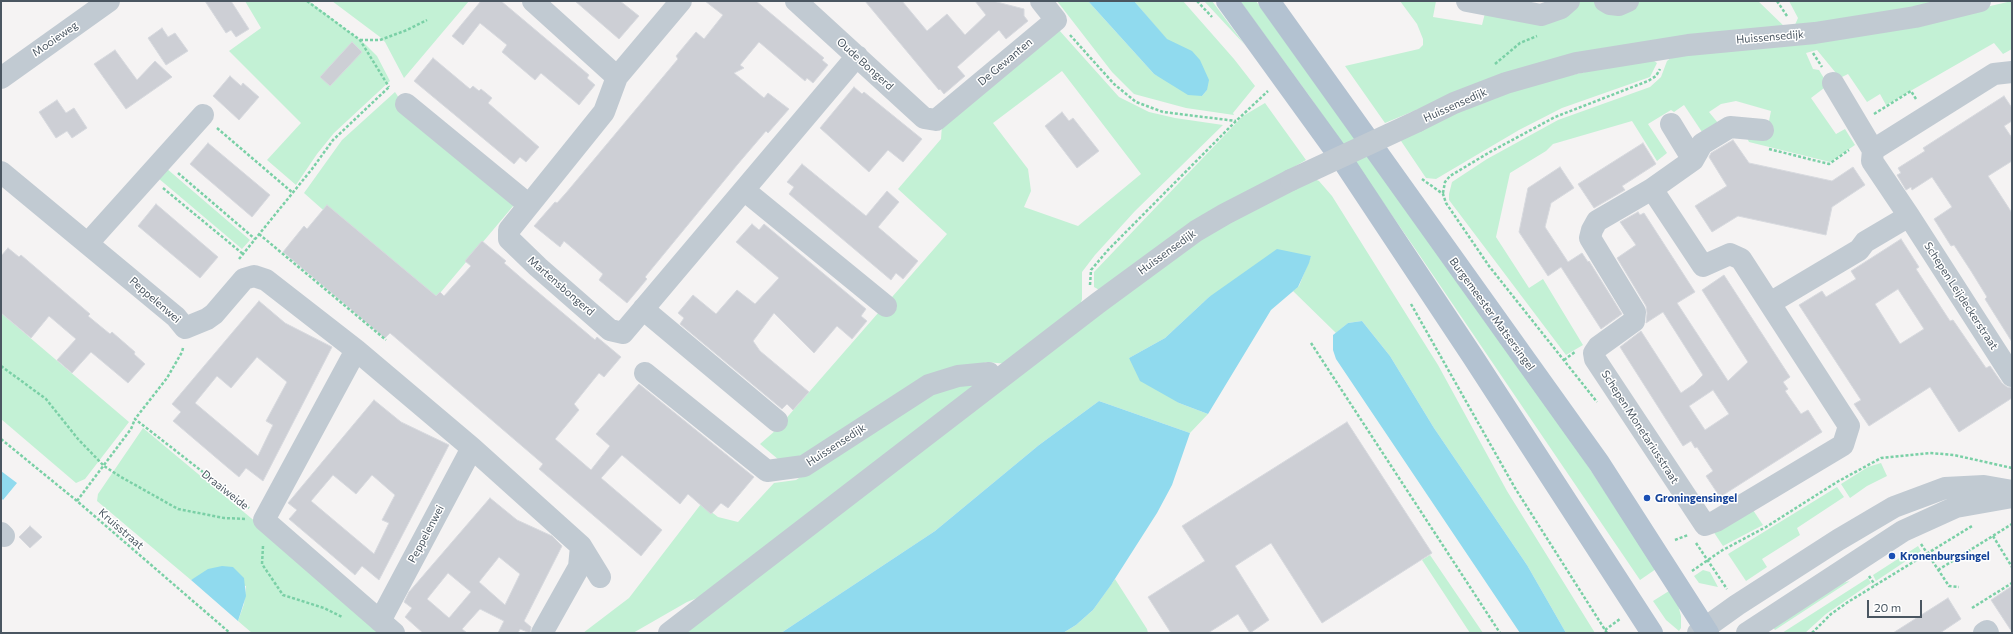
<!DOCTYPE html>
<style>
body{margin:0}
#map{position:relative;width:2013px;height:634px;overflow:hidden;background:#f5f3f3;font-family:Commissioner,sans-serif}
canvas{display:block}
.frame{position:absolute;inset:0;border:2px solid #4a5661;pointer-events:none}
.scale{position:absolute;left:1867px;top:600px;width:55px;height:18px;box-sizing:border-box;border:2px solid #4a5661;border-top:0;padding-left:5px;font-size:12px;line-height:14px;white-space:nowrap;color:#4a5661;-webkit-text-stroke:3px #fff;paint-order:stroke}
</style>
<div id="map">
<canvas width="2013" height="634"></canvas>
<div class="frame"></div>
<div class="scale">20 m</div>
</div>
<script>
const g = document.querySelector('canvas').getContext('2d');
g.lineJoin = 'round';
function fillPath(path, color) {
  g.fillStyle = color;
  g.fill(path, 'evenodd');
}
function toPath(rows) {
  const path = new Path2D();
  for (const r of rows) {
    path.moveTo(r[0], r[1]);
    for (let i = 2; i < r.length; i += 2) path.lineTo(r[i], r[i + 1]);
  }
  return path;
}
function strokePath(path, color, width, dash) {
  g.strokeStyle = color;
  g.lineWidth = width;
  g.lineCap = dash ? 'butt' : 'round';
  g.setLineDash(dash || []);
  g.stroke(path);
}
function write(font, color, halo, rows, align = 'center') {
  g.font = font + ' Commissioner,sans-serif';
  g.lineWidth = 3;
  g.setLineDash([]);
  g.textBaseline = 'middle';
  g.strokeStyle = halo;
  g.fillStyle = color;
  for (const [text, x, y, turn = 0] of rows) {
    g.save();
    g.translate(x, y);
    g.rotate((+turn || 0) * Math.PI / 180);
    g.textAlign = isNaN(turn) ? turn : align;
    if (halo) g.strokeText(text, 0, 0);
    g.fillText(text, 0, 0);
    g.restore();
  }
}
fillPath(toPath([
 [245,1,309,1,365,44,377,56,390,81,334,133,317,154,296,185,267,160,301,123,229,51,261,28],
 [332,1,469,1,404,78,385,42,380,37],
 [1057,1,1088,1,1154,74,1202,96,1207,90,1178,45,1167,40,1134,1,1183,1,1234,59,1255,86,1233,113,1234,115,1186,108,1134,94,1112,72],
 [1204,1,1212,1,1245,45],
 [1240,1,1256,1,1570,439,1656,569,1640,580,1416,250,1310,97],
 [1400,1,1436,1,1433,17,1482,25,1485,13,1579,1,1637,4,1639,1,1758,1,1786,28,1421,108,1385,123,1345,66,1419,49,1423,45,1423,39,1417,24],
 [1789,1,1950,1,1794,27,1798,18],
 [2012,1,2012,49,2003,54,1994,43,1886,105,1880,94,1867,102,1848,74,1840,78,1817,50,1806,53,1813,69,1819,70,1828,85,1811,98,1836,134,1845,129,1855,145,1830,162,1749,142,1744,132,1766,136,1771,111,1736,101,1721,104,1709,112,1718,123,1702,132,1684,105,1674,112,1671,110,1648,124,1667,153,1657,161,1632,121,1553,144,1546,151,1510,173,1496,237,1529,288,1543,279,1583,345,1566,355,1449,200,1449,194,1452,182,1487,159,1558,120,1650,87,1661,77,1667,61,1677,53,1912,24],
 [1059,30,1119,97,1149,112,1175,118,1223,125,1135,211,1095,255,1082,272,1082,299,1079,310,1008,364,986,362,807,457,779,460,760,444,776,430,947,234,898,189,941,139,942,125],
 [1062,71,1141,174,1078,226,1024,207,1031,191,1028,169,993,123],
 [1647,56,1657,63,1650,77,1562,108,1519,130,1436,179,1426,178,1399,138,1537,78],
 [395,92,405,107,514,205,430,305,304,193,342,140],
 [1265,103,1306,160,1268,182,1103,292,1094,287,1094,272,1243,116],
 [166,168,250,240,242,249,158,178],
 [1310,177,1319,181,1332,196,1438,365,1507,491,1595,633,1566,633,1527,565,1434,428,1390,356,1362,321,1348,323,1336,333,1293,291,1299,286,1311,256,1209,297,1165,338,1129,358,1179,403,1208,414,1190,433,1099,401,1039,445,935,531,781,633,678,633,1160,263],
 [1,313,129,422,85,479,76,483,1,419],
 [964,382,977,387,710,593,687,602,633,633,583,633,629,598,701,504,718,517,738,522,774,483,796,480,927,393],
 [143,428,389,633,252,633,238,621,244,604,246,586,197,577,191,580,97,501,98,494],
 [1881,463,1887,476,1867,486,1850,498,1841,484,1868,467],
 [1837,487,1844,497,1797,528,1800,535,1762,559,1767,567,1746,581,1728,554],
 [1751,507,1763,525,1723,546,1713,531],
 [1918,546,1921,551,1876,581,1873,575],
 [1430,555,1483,633,1470,633,1422,560],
 [1703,570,1710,572,1718,587,1699,583,1694,576],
 [1868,578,1871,583,1826,614,1805,633,1782,633],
 [1115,579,1147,629,1148,633,1063,633,1076,625,1093,610],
 [1850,581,1775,630,1770,623,1834,585],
 [1669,591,1678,605,1681,616,1681,628,1679,631,1666,620,1653,601]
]), '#c3f1d5');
fillPath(toPath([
 [1088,1,1134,1,1167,39,1192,51,1200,60,1209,80,1207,90,1202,96,1188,95,1154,74],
 [1277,249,1311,256,1309,263,1298,287,1271,310,1208,414,1179,403,1140,381,1129,358,1165,338,1209,297],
 [1362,321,1390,356,1434,428,1527,565,1566,633,1520,633,1336,359,1333,350,1333,335,1348,323],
 [1099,401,1190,433,1172,485,1157,513,1111,585,1093,610,1076,625,1063,633,781,633,935,531,1039,445],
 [1,471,17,483,3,500,1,498],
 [222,566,233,567,244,578,246,596,238,621,191,580,208,569]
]), '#90daee');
const building = toPath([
 [205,1,231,1,249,29,236,37,231,30,226,33,205,1],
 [481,1,501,1,589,75,587,78,595,85,579,105,541,73,535,80,502,52,507,45,480,23,463,45,452,36,481,1],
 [575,1,620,1,639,16,619,39,575,1],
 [705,1,756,1,824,58,822,60,828,65,813,83,807,78,805,81,759,42,740,65,744,68,734,73,764,98,768,93,789,109,768,133,766,131,737,165,645,277,647,279,627,303,599,280,603,274,564,241,560,247,534,226,555,202,557,203,566,193,678,59,676,56,696,32,704,39,723,15,705,1],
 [865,1,902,1,927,31,947,14,965,35,986,15,975,1,993,1,1024,9,1024,16,1028,21,1006,39,999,30,957,67,965,76,944,94,940,89,939,90,865,1],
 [162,28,168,37,175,33,188,51,166,65,148,38,162,28],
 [352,42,362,52,330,86,320,77,352,42],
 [115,50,137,80,155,61,172,77,126,109,94,64,115,50],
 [433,58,470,89,473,86,479,91,481,89,492,98,488,103,539,147,526,162,520,157,514,164,414,81,433,58],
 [230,76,241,86,243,83,259,97,239,120,213,96,230,76],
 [854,87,862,94,864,92,922,139,903,162,888,150,869,172,820,128,854,87],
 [2004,96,2012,108,2012,121,2004,126,2012,138,2012,161,1988,176,2012,213,2012,342,1985,299,1987,297,1971,271,1954,245,1951,246,1934,219,1952,207,1932,177,1912,190,1911,187,1906,190,1897,175,1901,173,1898,168,1925,151,1923,148,2004,96],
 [57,100,66,113,74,108,87,128,72,138,67,131,56,138,39,112,57,100],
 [1062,112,1069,121,1073,118,1099,151,1077,168,1045,126,1062,112],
 [1733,140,1749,163,1832,181,1853,167,1865,185,1832,207,1826,235,1738,216,1712,232,1695,206,1727,186,1709,157,1711,153,1733,140],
 [208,143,270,195,252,217,190,164,208,143],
 [1643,143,1656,164,1622,186,1625,190,1594,208,1578,184,1643,143],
 [802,164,866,216,887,191,899,202,878,227,918,261,903,279,896,273,891,280,789,194,794,187,787,182,802,164],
 [1560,167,1574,188,1551,203,1545,227,1568,262,1582,253,1588,262,1589,261,1622,314,1601,329,1561,267,1548,276,1519,232,1528,188,1560,167],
 [156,204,218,257,200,278,138,226,156,204],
 [327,205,436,296,440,292,444,296,471,266,465,261,482,241,506,261,504,263,526,282,595,340,597,337,621,357,604,377,599,373,574,404,579,410,555,439,591,470,610,446,596,434,639,384,754,477,728,508,721,503,711,514,688,494,680,504,622,455,601,478,662,530,641,556,539,469,543,464,390,333,385,338,283,252,304,226,307,229,327,205],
 [1638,212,1640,215,1644,213,1695,292,1677,303,1728,381,1748,362,1702,290,1724,275,1790,377,1783,382,1788,389,1785,391,1801,414,1808,410,1822,432,1720,497,1706,476,1713,471,1697,447,1695,448,1691,441,1683,446,1620,347,1641,331,1681,393,1694,384,1703,375,1663,312,1646,323,1647,313,1646,306,1617,258,1636,245,1620,222,1638,212],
 [1713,390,1729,414,1705,430,1689,406,1713,390],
 [752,224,759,230,764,224,866,309,861,316,867,321,852,339,837,326,814,353,774,313,753,341,760,351,809,392,793,410,787,404,782,409,680,324,684,318,678,313,693,295,716,314,737,290,755,304,779,278,736,242,752,224],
 [1901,239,1919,267,1916,269,1950,321,1953,320,1986,368,1990,366,2002,383,2007,387,2012,388,2012,398,1959,432,1930,387,1869,426,1854,404,1861,400,1799,305,1822,291,1826,297,1856,279,1851,271,1901,239],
 [1898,289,1924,329,1900,344,1875,304,1898,289],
 [8,248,19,257,21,255,90,314,88,316,110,334,112,332,135,352,134,354,145,364,128,383,91,352,72,373,57,360,76,339,49,316,31,338,1,313,1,256,8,248],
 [259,301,285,323,332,347,263,481,246,468,239,477,227,467,173,421,181,412,172,404,259,301],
 [257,357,287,382,266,421,273,425,258,456,195,403,217,376,231,388,257,357],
 [374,400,401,422,449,445,379,580,362,566,355,575,289,519,297,510,288,503,374,400],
 [333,475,356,494,372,475,395,495,382,520,389,523,374,554,311,501,333,475],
 [1347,422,1432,553,1322,623,1271,543,1235,566,1269,620,1250,633,1238,614,1208,633,1171,633,1148,597,1205,561,1182,526,1347,422],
 [490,498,517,520,552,536,562,546,524,621,531,627,530,633,520,629,518,633,498,633,504,621,480,609,462,629,467,633,423,633,405,617,412,608,404,602,409,592,490,498],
 [499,557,520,574,505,605,479,582,499,557],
 [448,573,471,592,449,618,427,599,448,573],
 [30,526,42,537,30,548,19,537,30,526],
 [2012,586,2012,632,1991,600,2012,586],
 [1948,598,1961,619,1940,633,1893,633,1948,598]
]);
fillPath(building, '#cdcfd5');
strokePath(building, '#d7d9de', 1);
strokePath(toPath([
 [307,1,360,40,389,87],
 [1197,1,1212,17],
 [1777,1,1787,16],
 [1070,35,1114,84,1136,102,1163,112,1236,121],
 [360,40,380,40,407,30,427,20],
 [1813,53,1822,67],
 [1495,64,1520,43,1537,36],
 [1874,114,1911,91,1916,99],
 [217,128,293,193],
 [1769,149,1829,164,1849,150],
 [178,173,255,239],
 [1422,179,1443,194,1446,203,1489,266,1597,402],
 [163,188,243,254],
 [1443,193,1445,182,1450,176,1490,152,1555,117,1648,81,1656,76,1660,69],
 [259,234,386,340],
 [239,259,312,169,333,140,389,87],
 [1090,285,1091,270,1108,250,1236,121,1268,91],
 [1411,304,1515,488,1607,633],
 [1311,343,1500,633],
 [183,348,182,352,167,378,135,419,249,508],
 [1564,360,1575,352],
 [1,366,46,399,78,439,104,466,121,477,178,509,224,518,246,519],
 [1,439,77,501,230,633],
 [77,501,131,429,135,419],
 [1993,536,2012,567],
 [1675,540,1688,535],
 [1696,543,1727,589],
 [1921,544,1949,586,1959,587],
 [263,546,262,564,283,595,324,608,342,617],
 [1938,570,2012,524],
 [1692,571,1721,551,1766,527,1837,482,1881,458,1930,453,1954,455,2012,468],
 [1869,576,1875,585],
 [1972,608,2012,583],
 [1605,630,1620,619],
 [1812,633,1831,614,1848,602,1972,526]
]), '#7ad0a6', 2.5, [3, 2]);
strokePath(toPath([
 [533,1,617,77],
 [681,1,617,77,604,112,509,230,509,239,538,267,610,330,623,333,857,56],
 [796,1,924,118,936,120,1056,20,1041,1],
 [1467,1,1541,15,1561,8,1569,1],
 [1605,1,1610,4,1619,5,1628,1],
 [1,78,109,1],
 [1833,83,1873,150,1872,161,1909,216,2012,376],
 [406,104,529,205],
 [1418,121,1454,103,1506,83,1576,63,1688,45,1815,33,1915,17,1980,1],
 [1671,124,1693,160],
 [1873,150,1994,74,2012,72],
 [1,172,176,317,185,328,207,319,214,314,244,279,254,276,266,280,356,350,472,448,581,546,579,567,542,633],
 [1652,189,1597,221,1592,230,1590,238,1635,312,1634,321,1598,347,1594,353,1595,359,1705,525,1716,521,1843,445,1849,426,1741,259,1730,254,1703,266,1652,189,1693,160,1702,144,1730,127,1763,130],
 [744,190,886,306],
 [88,243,203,115],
 [1770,303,1859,250,1865,242,1909,216],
 [643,309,777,421],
 [356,350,264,520,394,633],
 [645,373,767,471,804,466,929,385,958,376,989,373,996,381],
 [1,533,4,536],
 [581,546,600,577],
 [380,621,472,448],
 [669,633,1098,303,1196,231,1225,214,1291,180],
 [1698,633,1737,605,1838,540,1894,507,1945,488,1984,486,2012,491],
 [1747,633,1903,531,1956,507,2012,497],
 [1984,633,1987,631,1988,633]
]), '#c1cad2', 22);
strokePath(toPath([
 [1227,1,1345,164,1473,357,1652,633],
 [1269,1,1599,463,1708,633]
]), '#b3c2d1', 22);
strokePath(toPath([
 [1291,180,1418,121]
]), '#c1cad2', 22);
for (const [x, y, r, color] of [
 [1647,498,4,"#1a4fb4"],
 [1892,556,4,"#1a4fb4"]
]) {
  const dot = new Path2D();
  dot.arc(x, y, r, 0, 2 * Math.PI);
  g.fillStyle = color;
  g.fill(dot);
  strokePath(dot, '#fff', 1.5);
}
write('11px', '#4a5661', '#fff', [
 ["Huissensedijk",1770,37,-5],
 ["Mooieweg",55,39,-35],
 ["De Gewanten",1005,62,-40],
 ["Oude Bongerd",865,64,42],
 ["Huissensedijk",1455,105,-24],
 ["Huissensedijk",1167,252,-36],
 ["Martensbongerd",561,286,41],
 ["Schepen Leijdeckerstraat",1961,296,57],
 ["Peppelenwei",155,300,41],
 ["Burgemeester Matsersingel",1492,314,54],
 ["Schepen Monetariusstraat",1640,427,57],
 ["Huissensedijk",836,445,-33],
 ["Draaiweide",225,490,38],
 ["Kruisstraat",121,529,41],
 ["Peppelenwei",426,534,-62]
]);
write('bold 11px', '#164399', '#fff', [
 ["Groningensingel",1655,498],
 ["Kronenburgsingel",1900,556]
], 'left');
</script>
